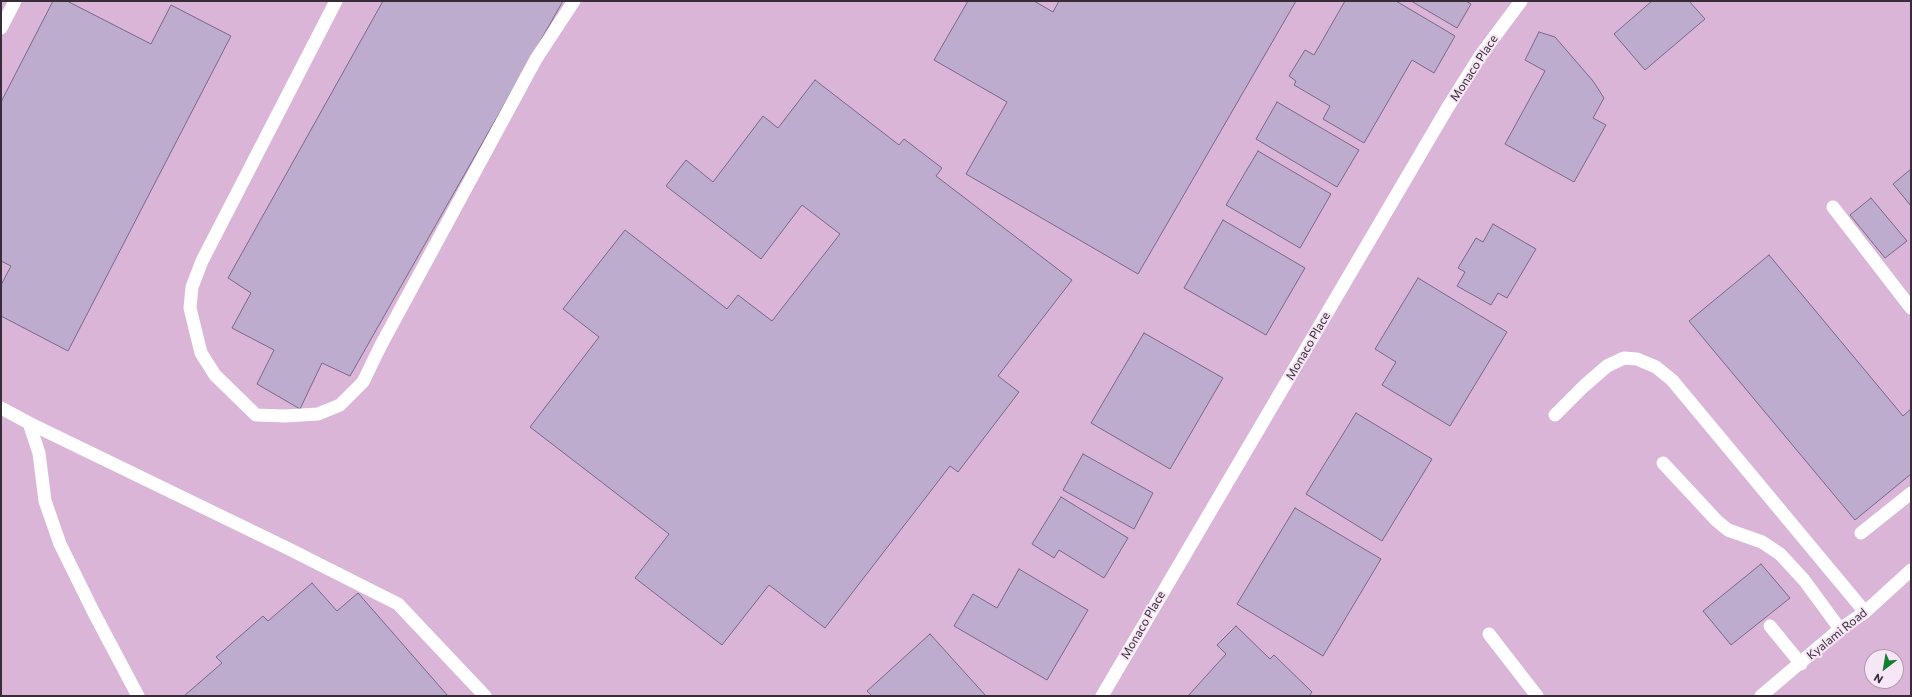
<!DOCTYPE html>
<style>
body{margin:0}
#map{position:relative;width:1912px;height:697px;overflow:hidden;background:#e0c1de;font-family:Commissioner,sans-serif}
canvas{display:block}
.frame{position:absolute;inset:0;border:2px solid #382c38;pointer-events:none}
.north{position:absolute;left:1864px;top:649px;width:40px;height:40px;box-sizing:border-box;background:#f7e7f6;border:1px solid #ab9caa;border-radius:50%;rotate:211deg;font-size:11px;font-weight:700;line-height:16px;text-align:center;color:#382c38}
.north::after{content:'';display:block;margin:auto;width:14px;height:18px;background:#137d31;clip-path:polygon(50% 0,100% 100%,50% 72%,0 100%)}
</style>
<div id="map">
<canvas width="1912" height="697"></canvas>
<div class="frame"></div>
<div class="north">N</div>
</div>
<script>
const g = document.querySelector('canvas').getContext('2d');
g.lineJoin = 'round';
function fillPath(path, color) {
  g.fillStyle = color;
  g.fill(path, 'evenodd');
}
function toPath(rows) {
  const path = new Path2D();
  for (const r of rows) {
    path.moveTo(r[0], r[1]);
    for (let i = 2; i < r.length; i += 2) path.lineTo(r[i], r[i + 1]);
  }
  return path;
}
function strokePath(path, color, width, dash) {
  g.strokeStyle = color;
  g.lineWidth = width;
  g.lineCap = dash ? 'butt' : 'round';
  g.setLineDash(dash || []);
  g.stroke(path);
}
function write(font, color, halo, rows, align = 'center') {
  g.font = font + ' Commissioner,sans-serif';
  g.lineWidth = 4;
  g.setLineDash([]);
  g.textBaseline = 'middle';
  g.strokeStyle = halo;
  g.fillStyle = color;
  for (const [text, x, y, turn = 0] of rows) {
    g.save();
    g.translate(x, y);
    g.rotate((+turn || 0) * Math.PI / 180);
    g.textAlign = isNaN(turn) ? turn : align;
    if (halo) g.strokeText(text, 0, 0);
    g.fillText(text, 0, 0);
    g.restore();
  }
}
fillPath(toPath([
 [1,1,1911,1,1911,696,1,696],
 [1872,657,1896,657,1896,681,1872,681]
]), '#dab5d8');
const building = toPath([
 [53,1,67,1,151,44,171,5,231,36,68,351,1,316,1,285,11,266,1,261,1,102,53,1],
 [383,1,563,1,350,376,322,363,300,409,257,384,274,350,232,328,251,293,228,278,383,1],
 [968,1,1034,1,1053,12,1059,1,1296,1,1138,274,966,174,1007,102,934,60,968,1],
 [1345,1,1396,1,1455,36,1434,73,1412,60,1364,143,1323,119,1330,106,1294,85,1296,81,1289,76,1305,50,1314,55,1345,1],
 [1411,1,1466,1,1471,4,1457,28,1411,1],
 [1652,1,1689,1,1705,19,1645,70,1614,34,1652,1],
 [1539,32,1555,37,1593,81,1604,98,1593,118,1606,125,1574,182,1505,144,1545,71,1525,60,1539,32],
 [815,80,899,145,904,139,942,168,936,176,1072,280,998,376,1019,392,958,472,950,466,825,628,769,585,722,645,635,578,669,534,530,427,599,337,563,309,625,230,727,309,738,295,772,321,840,234,802,205,761,259,666,186,686,160,713,182,763,116,778,128,815,80],
 [1277,102,1359,150,1337,187,1256,139,1277,102],
 [1258,151,1331,194,1300,248,1226,205,1258,151],
 [1911,169,1911,206,1893,184,1911,169],
 [1871,198,1907,241,1885,258,1850,215,1871,198],
 [1223,220,1305,268,1266,335,1184,288,1223,220],
 [1493,224,1536,249,1507,298,1498,293,1491,305,1457,286,1465,272,1458,268,1476,238,1483,242,1493,224],
 [1769,255,1903,416,1911,409,1911,474,1855,520,1689,321,1769,255],
 [1418,278,1507,332,1450,426,1382,385,1396,362,1375,349,1418,278],
 [1144,333,1223,378,1170,469,1091,423,1144,333],
 [1356,413,1432,459,1382,541,1306,494,1356,413],
 [1083,454,1153,493,1134,529,1063,490,1083,454],
 [1061,497,1128,538,1104,578,1059,550,1054,558,1032,544,1061,497],
 [1295,508,1381,559,1323,656,1237,604,1295,508],
 [1761,564,1790,598,1731,645,1703,611,1761,564],
 [1019,569,1088,610,1047,680,954,626,973,594,997,608,1019,569],
 [312,583,337,611,358,593,448,696,184,696,222,663,216,657,263,616,268,621,312,583],
 [1236,626,1270,659,1274,655,1312,692,1309,696,1188,696,1226,654,1217,645,1236,626],
 [930,634,986,696,872,696,867,691,930,634]
]);
fillPath(building, '#bdacce');
strokePath(building, '#796989', 1);
strokePath(toPath([
 [336,1,202,261,192,287,190,308,201,353,215,375,256,415,285,416,318,414,340,405,363,382,381,345,536,59,574,1],
 [1,28,15,1],
 [1833,207,1911,308],
 [1,408,29,423,289,549,398,604,485,696],
 [1555,415,1583,387,1607,366,1624,358,1637,359,1656,367,1672,380,1865,612],
 [29,423,39,453,45,501,60,544,94,613,138,696],
 [1663,463,1717,521,1728,530,1762,542,1780,554,1804,580,1840,629],
 [1861,533,1911,493],
 [1770,626,1801,664],
 [1489,634,1537,696],
 [1102,696,1448,107,1480,56,1521,1],
 [1761,696,1840,629,1865,612,1911,570]
]), '#fff', 13);
write('12px', '#382c38', '#f7e7f6', [
 ["Monaco Place",1474,68,-57],
 ["Monaco Place",1308,346,-60],
 ["Monaco Place",1143,625,-60],
 ["Kyalami Road",1837,634,-39]
]);
</script>
